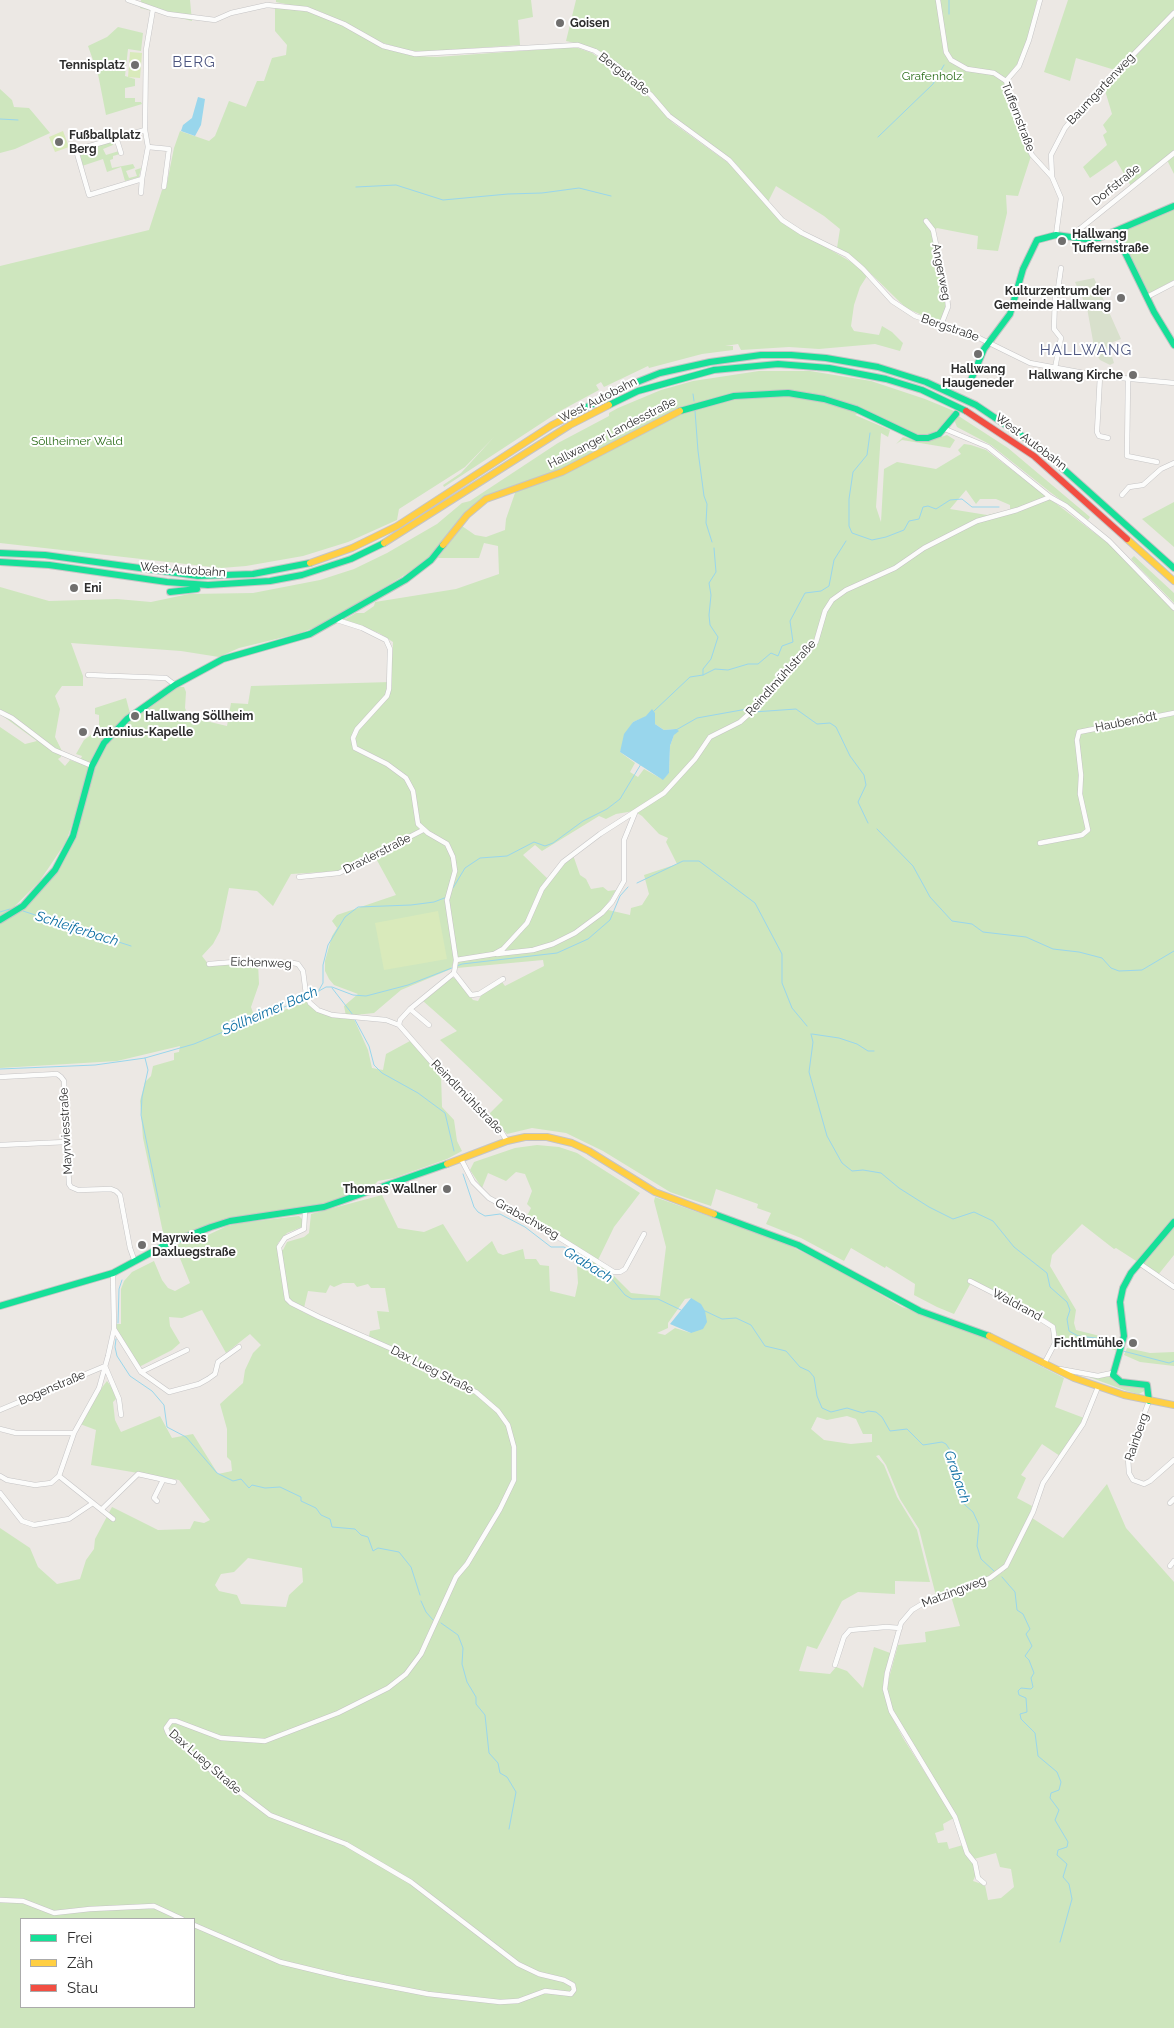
<!DOCTYPE html>
<meta charset="utf-8">
<style>
body{margin:0}
#map{position:relative;width:1174px;height:2028px;overflow:hidden;background:#ece8e4;font-family:Raleway,sans-serif}
canvas{display:block}
.legend{position:absolute;left:20px;top:1918px;width:175px;height:90px;box-sizing:border-box;background:#fff;border:1px solid #ababab;margin:0;padding:6px 9px;list-style:none;font-size:15px;color:#2e2e2e}
.legend li{display:flex;align-items:center;gap:10px;height:25px}
.legend b{width:25px;border:1px solid #ababab}
</style>
<div id="map">
<canvas width="1174" height="2028"></canvas>
<ul class="legend">
<li><b style="height:6px;background:#16e098"></b>Frei</li>
<li><b style="height:6px;background:#ffcf43"></b>Zäh</li>
<li><b style="height:6px;background:#f24e42"></b>Stau</li>
</ul>
</div>
<script>
const g = document.querySelector('canvas').getContext('2d');
g.lineJoin = 'round';
function fillPath(path, color) {
  g.fillStyle = color;
  g.fill(path, 'evenodd');
}
function toPath(rows) {
  const path = new Path2D();
  for (const r of rows) {
    path.moveTo(r[0], r[1]);
    for (let i = 2; i < r.length; i += 2) path.lineTo(r[i], r[i + 1]);
  }
  return path;
}
function strokePath(path, color, width, dash) {
  g.strokeStyle = color;
  g.lineWidth = width;
  g.lineCap = dash ? 'butt' : 'round';
  g.setLineDash(dash || []);
  g.stroke(path);
}
function write(font, color, halo, rows, align = 'center') {
  g.font = font + ' Raleway,sans-serif';
  g.lineWidth = 4;
  g.setLineDash([]);
  g.textBaseline = 'middle';
  g.strokeStyle = halo;
  g.fillStyle = color;
  for (const [text, x, y, turn = 0] of rows) {
    g.save();
    g.translate(x, y);
    g.rotate((+turn || 0) * Math.PI / 180);
    g.textAlign = isNaN(turn) ? turn : align;
    if (halo) g.strokeText(text, 0, 0);
    g.fillText(text, 0, 0);
    g.restore();
  }
}
fillPath(toPath([
 [141,0,190,0,192,21,140,8],
 [276,0,531,0,533,17,518,20,520,45,420,52,402,49,380,42,319,11,276,2],
 [576,0,1037,0,1031,31,1018,63,1006,78,1005,87,1016,124,1031,156,1018,196,1006,195,1007,213,998,251,977,249,978,236,937,228,931,232,946,295,946,307,942,320,938,322,906,308,860,263,837,248,840,229,824,216,776,186,768,202,736,164,675,119,631,75,602,54,584,45,566,41],
 [1068,0,1174,0,1174,174,1166,158,1131,186,1116,160,1090,178,1083,167,1107,145,1103,135,1107,132,1103,125,1112,114,1104,87,1118,71,1076,58,1070,81,1044,72],
 [275,7,310,12,344,26,386,49,414,56,437,57,575,47,592,53,639,86,673,123,734,167,780,220,858,266,867,276,860,287,854,305,851,326,854,331,879,335,882,326,892,332,903,343,900,351,875,344,819,349,789,347,741,350,738,344,725,346,733,346,733,350,702,354,649,368,648,366,604,387,601,382,596,385,599,390,560,411,444,487,443,485,461,473,494,437,465,467,399,509,397,520,348,542,303,556,246,566,221,568,0,543,0,266,149,230,162,190,166,188,174,148,180,131,209,141,215,136,229,101,246,107,257,81,264,81,272,58,286,55,287,45,275,31],
 [118,27,143,33,141,51,128,49,125,76,135,79,135,86,125,88,125,98,135,98,135,102,141,102,142,104,106,115,98,74,88,46,107,37],
 [0,89,12,100,14,107,29,108,50,133,15,149,0,153],
 [112,141,113,145,103,149,106,155,119,151,120,154,113,156,113,159,110,160,112,168,133,164,135,168,126,171,129,178,137,176,135,170,141,168,139,177,125,181,121,167,107,172,103,159,82,166,80,152],
 [1174,208,1174,280,1148,294,1123,242,1122,235,1126,229],
 [759,371,810,371,871,381,925,399,954,411,944,427,925,436,917,436,864,410,855,415,890,430,888,437,881,433,876,507,881,522,884,469,897,462,936,469,961,454,958,450,964,444,971,445,986,450,1109,544,1174,611,1174,1255,1158,1275,1116,1248,1114,1249,1082,1224,1052,1255,1050,1266,1076,1310,1074,1323,1076,1330,1120,1341,1117,1351,1094,1342,1059,1338,1049,1321,972,1281,954,1314,937,1307,914,1295,915,1284,886,1266,885,1268,851,1248,844,1261,801,1238,766,1224,771,1213,757,1208,758,1204,716,1189,711,1206,690,1199,670,1192,603,1151,566,1133,532,1128,507,1134,489,1114,503,1100,440,1040,457,1031,423,1001,452,977,456,979,473,1000,478,1001,483,992,502,982,505,986,544,966,543,960,457,968,459,960,453,963,451,969,401,990,374,1013,346,1016,344,1006,358,994,334,985,329,979,325,971,325,961,332,936,337,928,332,921,337,915,396,895,373,853,341,871,291,874,273,906,257,891,229,888,220,931,213,944,202,956,209,965,228,962,258,963,259,984,251,1007,256,1021,307,1001,312,1008,324,1014,339,1018,354,1019,368,1050,372,1068,383,1070,386,1054,410,1041,441,1075,442,1107,454,1120,457,1141,462,1151,447,1159,394,1178,378,1181,371,1188,318,1206,252,1215,165,1242,143,1138,140,1101,145,1082,151,1076,153,1066,174,1060,174,1053,179,1052,180,1046,117,1061,0,1068,0,923,25,907,56,872,77,830,83,811,77,810,66,842,39,882,15,906,15,909,0,918,0,727,25,744,37,741,0,714,0,587,49,601,117,599,151,602,189,594,253,593,320,580,354,569,387,553,437,524,462,503,470,501,558,443,609,416,609,413,618,408,661,390,693,381],
 [513,486,515,493,506,519,505,530,486,537,475,535,462,526,438,558,479,558,484,543,498,546,499,574,456,589,375,602,374,606,364,613,356,613,344,620,379,633,393,642,391,682,251,686,248,704,231,703,227,726,193,718,188,715,185,708,186,692,184,687,177,687,131,717,126,698,95,708,95,714,99,715,99,729,84,740,76,754,82,756,79,763,70,760,65,766,58,759,61,757,62,751,55,737,60,709,55,696,62,686,83,686,83,676,71,643,181,651,219,657,239,648,301,633,327,622,421,565,437,549,467,510,491,494],
 [966,490,976,504,980,499,996,499,1010,505,1010,510,987,515,950,509],
 [655,713,655,724,664,730,676,729,670,746,669,773,662,779,644,769,638,777,630,772,635,763,620,752,633,722],
 [634,811,642,816,659,834,668,838,666,842,677,864,644,875,649,894,642,905,631,908,630,915,604,909,616,890,608,891,603,887,591,889,586,879,580,875,573,855,549,880,523,855,535,845,542,851,599,816,606,819,616,814],
 [957,415,1008,448,1090,517,1088,520,1050,492,991,445,957,427,955,422],
 [947,435,955,440,950,448,902,440,896,444,903,437,917,441,929,441],
 [1174,502,1174,547,1142,519],
 [1134,556,1174,593,1174,603,1131,559],
 [537,1145,559,1147,577,1153,640,1193,614,1227,598,1260,631,1293,660,1296,666,1247,654,1201,655,1197,784,1243,835,1268,902,1307,969,1330,1064,1378,1055,1407,1084,1418,1060,1456,1042,1444,1021,1475,1026,1478,1017,1498,1032,1506,1029,1516,1063,1538,1107,1484,1126,1528,1174,1582,1174,2028,0,2028,0,1528,30,1548,38,1567,57,1584,80,1579,86,1560,94,1549,95,1539,112,1507,158,1530,190,1529,194,1521,204,1523,210,1520,179,1480,91,1465,96,1430,80,1424,97,1394,107,1381,113,1389,116,1399,113,1402,115,1420,121,1432,160,1416,172,1438,193,1434,218,1474,232,1471,231,1461,227,1457,227,1429,220,1404,243,1383,245,1370,253,1353,261,1345,250,1334,226,1353,202,1310,182,1318,169,1317,170,1326,180,1343,172,1350,139,1367,116,1328,116,1324,121,1324,121,1289,124,1281,132,1272,154,1261,162,1280,168,1288,175,1291,190,1283,175,1246,189,1239,191,1243,227,1226,240,1223,299,1216,302,1219,302,1227,287,1233,278,1243,277,1249,283,1250,287,1242,304,1237,309,1233,311,1214,382,1195,398,1228,424,1232,443,1224,467,1262,492,1241,498,1253,503,1255,523,1249,525,1259,536,1259,540,1265,549,1266,550,1291,575,1297,578,1283,577,1267,581,1264,586,1252,527,1216,531,1208,527,1204,532,1191,525,1174,516,1172,506,1181,488,1173,482,1188,470,1170,474,1162,515,1148],
 [343,1283,354,1283,357,1287,368,1284,371,1288,385,1288,389,1312,377,1311,380,1329,370,1331,368,1341,303,1312,308,1291,326,1293,330,1285,334,1287],
 [691,1298,691,1333,675,1328,665,1335,657,1333,668,1328,668,1323,685,1299],
 [847,1416,856,1419,863,1434,872,1434,872,1442,851,1444,824,1440,811,1429,817,1417,827,1420],
 [879,1455,886,1465,900,1499,919,1529,936,1596,992,1576,1001,1569,1004,1571,994,1578,950,1593,960,1626,925,1632,926,1642,898,1645,886,1689,892,1710,961,1828,970,1856,974,1859,996,1853,1000,1867,1011,1869,1014,1887,1001,1898,988,1900,985,1885,973,1881,977,1872,975,1864,963,1845,949,1849,947,1842,938,1843,935,1833,944,1830,943,1824,954,1818,903,1738,889,1711,883,1690,884,1679,893,1654,874,1647,863,1688,847,1671,836,1667,830,1674,799,1671,807,1646,817,1649,842,1601,858,1592,895,1594,895,1581,930,1582,917,1530,897,1497,884,1465,876,1456],
 [248,1558,302,1568,303,1582,289,1595,286,1607,241,1604,237,1595,219,1591,215,1585,221,1574,234,1572],
 [21,1919,194,1919,194,2007,21,2007],
 [1127,1348,1150,1353,1174,1352,1174,1366,1140,1362,1124,1355],
 [1089,1377,1111,1377,1145,1388,1146,1390,1139,1394,1127,1391]
]), '#cee6be');
fillPath(toPath([
 [1094,278,1121,339,1108,344,1114,363,1110,365,1100,360,1095,352,1087,308,1075,282]
]), '#d8e0cc');
fillPath(toPath([
 [130,52,142,53,140,78,128,77],
 [63,131,69,147,55,152,49,137],
 [438,911,447,959,384,970,375,923]
]), '#d9eabb');
fillPath(toPath([
 [198,97,205,99,201,125,195,136,181,131,183,125,192,118],
 [652,709,655,713,655,724,664,730,676,729,679,731,674,735,670,746,669,773,663,780,620,752,624,734,633,722,646,716],
 [691,1298,701,1304,705,1311,707,1322,703,1329,691,1333,670,1324]
]), '#99d6ec');
strokePath(toPath([
 [949,0,949,14],
 [0,119,18,120],
 [878,137,933,84,944,65],
 [356,187,396,185,443,200,508,194,542,193,579,188,611,196],
 [693,394,694,401],
 [695,411,698,451,704,496,707,504,706,523,712,542],
 [870,433,867,455,853,472,849,499,849,526,852,533,872,540,886,537,904,530,909,521,919,519,923,507,928,506,936,509,950,500,962,499,972,507,999,507],
 [703,675,703,669,711,659,718,637,710,625,709,615,711,595,709,583,716,572,714,548],
 [654,711,690,677,703,675,715,669,728,670,748,664,758,664,771,653,778,656,782,646,793,642,790,621,805,593,821,591,829,586,834,560,846,541],
 [754,712,796,709,817,724,830,723,836,727,850,756,864,775,866,785,858,802,868,823],
 [676,730,697,718,747,709,750,711],
 [877,829,913,866,930,897,952,921,972,924,983,932,1026,937,1053,949,1079,952,1102,958,1111,968,1119,971,1142,970,1174,951],
 [637,883,683,861,699,861,755,903,782,954,782,983,792,1008,807,1026],
 [453,888,465,868,480,858,507,856,534,842,545,846,553,843,583,821,607,809,620,799,641,764],
 [23,911,131,946],
 [0,912,10,909],
 [332,988,353,1015],
 [319,990,323,983,323,965,328,945,345,917,358,907,411,905,434,902,447,897],
 [310,996,326,987,332,987,353,995,366,996,408,985,462,964,557,953,588,939,610,920,620,896,628,887],
 [354,1018,369,1046,374,1065,382,1073,418,1093,445,1113,454,1151],
 [811,1034,813,1042,809,1072,827,1136,842,1163,852,1171,863,1170,881,1173,899,1188,929,1207,953,1219,974,1212,993,1221,1014,1247,1047,1273,1050,1287,1067,1302,1070,1310,1067,1319,1069,1331,1078,1336,1096,1338,1117,1348],
 [812,1034,839,1038,857,1044,868,1051,874,1051],
 [145,1058,148,1070,142,1097,141,1115,160,1207],
 [0,1069,95,1065,145,1058,194,1044,306,998],
 [463,1174,474,1207,478,1212,485,1216,500,1214,525,1227,551,1247,564,1247,611,1278,625,1295,632,1299,658,1299,681,1310],
 [705,1311,722,1319,736,1318,751,1325,765,1346,786,1351,800,1367,809,1371,814,1377,817,1396,822,1408,831,1412,847,1408,863,1413,868,1411,876,1412,882,1417,890,1431,907,1429,923,1445,942,1442,946,1444,952,1453,950,1463,960,1483,961,1498,965,1505,973,1512,979,1525,977,1546,981,1559,994,1571],
 [118,1323,119,1289,122,1280],
 [116,1339,115,1347,117,1356,130,1376,152,1391,164,1405,167,1427,186,1437,217,1473,233,1481,241,1479,249,1488,252,1485,265,1488,280,1487,301,1497,301,1501,316,1508,321,1515,330,1519,332,1527,355,1529,361,1535,368,1537,373,1551,378,1548,399,1552,411,1567,420,1595],
 [1123,1351,1169,1363,1174,1361],
 [1002,1577,1015,1592,1017,1610,1023,1614,1030,1629,1026,1634,1032,1646,1025,1656,1029,1660,1034,1673,1031,1678,1033,1687,1031,1689,1021,1688,1018,1691,1019,1695,1026,1698,1027,1712,1020,1714,1021,1719,1035,1733,1038,1756,1057,1772,1061,1782,1059,1790,1051,1793,1050,1798,1059,1810,1055,1820,1068,1842,1067,1847,1058,1850,1057,1855,1067,1864,1063,1877,1069,1884,1072,1899,1060,1942],
 [421,1601,426,1612,433,1620],
 [441,1623,458,1635,463,1648,462,1664,467,1682,476,1697,476,1704,485,1715,489,1753,498,1763,500,1773,507,1777,516,1792,509,1829]
]), '#99d6ec', 1);
const street = toPath([
 [128,0,168,14,215,20,231,13,267,5,307,9,344,24,383,46,415,54,578,45,595,51,615,64,651,95,669,116,729,160,782,220,802,233,847,255,863,269,892,301,915,316,977,337,1030,363,1100,376,1174,383],
 [938,0,946,52,951,60,967,69,994,73,1006,81,1025,141,1032,155,1052,177,1061,198,1056,235],
 [1006,81,1019,66,1029,40,1040,0],
 [145,130,76,150,89,195,142,179,148,147,145,130,146,50,153,9],
 [116,137,121,153],
 [148,147,169,149,164,187],
 [1052,177,1051,155,1065,128,1083,106,1174,13],
 [141,193,142,179],
 [926,221,933,230,947,296,948,307,941,325],
 [1075,237,1076,232,1174,153],
 [1147,297,1174,283],
 [1055,368,1061,338,1054,329,1055,296,1058,289,1061,268],
 [1100,376,1097,432,1099,436,1108,438],
 [1128,378,1127,456,1157,462],
 [945,429,988,447,1050,497,1066,506,1109,541,1174,608],
 [1122,495,1129,487,1143,485,1161,469,1174,463],
 [337,620,362,628,386,640,390,649,389,689,387,696,357,729,353,738,355,748,387,764,406,778,413,791,418,824,428,833,447,844,453,857,455,871,447,900,456,960,454,973,410,1009,400,1020,399,1025,448,1081,487,1115,499,1128,507,1141],
 [88,675,166,678,175,685],
 [0,712,12,718,54,750,92,766],
 [1040,843,1082,835,1088,830,1080,794,1081,775,1077,740,1079,732,1174,713],
 [299,877,339,873,423,830],
 [497,954,533,950,553,944,575,933,602,913,612,902,624,881,624,840,635,813],
 [456,960,494,954,503,949,527,923,542,889,563,862,600,834,664,793,695,759,710,737,740,722,750,713,816,642,825,611,832,600,846,590,895,568,924,548,977,521,1017,510,1050,497],
 [209,964,247,961,293,963,298,964,303,971,306,994,310,1003,318,1010,332,1015,386,1020,399,1025],
 [454,973,471,995,479,994,503,979],
 [410,1009,429,1025],
 [0,1077,57,1074,61,1077,64,1081,69,1184,71,1187,78,1190,111,1189,116,1191,120,1195,130,1248,135,1262],
 [0,1145,66,1142],
 [461,1159,473,1182,489,1198,537,1224,614,1272,620,1272,625,1269,644,1234],
 [1139,1263,1174,1287],
 [970,1281,1023,1308,1053,1327,1055,1343,1044,1364],
 [114,1329,141,1372,169,1392,199,1384,208,1379,215,1374,218,1362,239,1347],
 [1060,1369,1098,1376,1112,1373],
 [141,1372,187,1350],
 [1149,1401,1128,1458,1129,1473,1133,1480,1144,1484,1150,1481,1174,1460],
 [0,1410,105,1366,119,1399,121,1415],
 [0,1429,16,1433,74,1433],
 [0,1476,7,1480,35,1485,51,1483,59,1476,74,1433,99,1388,108,1356,114,1329,113,1273],
 [59,1476,113,1519],
 [0,1493,22,1521,34,1525,69,1519,93,1503],
 [157,1501,154,1498,163,1480],
 [1170,1503,1174,1499],
 [102,1509,138,1474,174,1482],
 [1170,1566,1174,1561],
 [835,1665,844,1637,850,1630,886,1627,900,1628],
 [984,1883,978,1878,975,1863,967,1853,955,1817,891,1711,885,1689,887,1673,901,1623,912,1610,927,1601,990,1578,1006,1566,1033,1512,1043,1483,1083,1424,1098,1387],
 [0,1900,23,1901,54,1913,90,1909,154,1906,182,1919],
 [194,1925,280,1962,346,1978,428,1994,500,2002,518,2001,545,1991,571,1994,574,1990,573,1985,564,1980,539,1974,518,1964,411,1882,346,1844,270,1815,207,1767,168,1733,166,1728,171,1721,176,1721,221,1738,265,1741,338,1713,388,1688,406,1674,421,1654,456,1577,467,1564,500,1509,514,1480,514,1447,508,1425,498,1411,476,1392,426,1370,399,1352,319,1317,291,1303,287,1299,279,1247,285,1238,304,1229,305,1211]
]);
const fast = toPath([
 [1115,232,1154,312,1174,345],
 [968,387,984,349,1010,314,1023,269,1037,240,1056,235,1085,239,1099,238,1174,206],
 [609,405,638,391,714,370,778,364,829,368,886,379,922,390,966,411],
 [680,411,734,396,788,393,824,399,856,409,917,438,928,438,939,434,956,414],
 [574,414,622,388,660,373,710,362,761,355,791,355,826,358,878,367,926,382,976,405,1040,448,1174,568],
 [0,553,45,555,198,576,253,574,310,563],
 [0,562,49,565,167,582,208,585,270,581,302,575,351,559,384,543],
 [170,592,197,589],
 [0,920,23,906,55,870,73,836,92,766,104,743,127,719,175,685,223,659,310,634,405,580,431,560,443,545],
 [714,1214,798,1245,920,1311,989,1336],
 [0,1306,113,1273,167,1244,211,1227,230,1221,324,1207,447,1164],
 [1149,1401,1147,1385,1121,1382,1113,1375,1124,1336,1120,1302,1123,1288,1131,1273,1174,1222]
]);
const slow = toPath([
 [1127,539,1174,581],
 [384,543,570,425,609,405],
 [443,545,467,515,486,499,562,472,680,411],
 [310,563,352,548,397,526,552,425,574,414],
 [447,1164,507,1141,525,1137,547,1137,572,1143,589,1151,655,1192,714,1214],
 [989,1336,1074,1378,1124,1395,1174,1405]
]);
const jam = toPath([
 [966,411,1034,456,1127,539]
]);
strokePath(street, '#c5c4c5', 5.5);
strokePath(fast, '#c5c4c5', 8);
strokePath(slow, '#c5c4c5', 8);
strokePath(jam, '#c5c4c5', 8);
strokePath(street, '#fcfcfb', 4.5);
strokePath(fast, '#16e098', 6);
strokePath(slow, '#ffcf43', 6);
strokePath(jam, '#f24e42', 6);
for (const [x, y, r, color] of [
 [560,23,5,"#706f6e"],
 [135,65,5,"#706f6e"],
 [59,142,5,"#706f6e"],
 [1062,241,5,"#706f6e"],
 [1121,298,5,"#706f6e"],
 [978,354,5,"#706f6e"],
 [1133,375,5,"#706f6e"],
 [74,588,5,"#706f6e"],
 [135,716,5,"#706f6e"],
 [83,732,5,"#706f6e"],
 [447,1189,5,"#706f6e"],
 [142,1245,5,"#706f6e"],
 [1133,1343,5,"#706f6e"]
]) {
  const dot = new Path2D();
  dot.arc(x, y, r, 0, 2 * Math.PI);
  g.fillStyle = color;
  g.fill(dot);
  strokePath(dot, '#fff', 2);
}
write('bold 12px', '#2e2e2e', '#fff', [
 ["Goisen",570,23],
 ["Tennisplatz",125,65,"right"],
 ["Fußballplatz",69,135],
 ["Berg",69,149],
 ["Hallwang",1072,234],
 ["Tuffernstraße",1072,248],
 ["Kulturzentrum der",1111,291,"right"],
 ["Gemeinde Hallwang",1111,305,"right"],
 ["Hallwang",978,369,"center"],
 ["Haugeneder",978,383,"center"],
 ["Hallwang Kirche",1123,375,"right"],
 ["Eni",84,588],
 ["Hallwang Söllheim",145,716],
 ["Antonius-Kapelle",93,732],
 ["Thomas Wallner",437,1189,"right"],
 ["Mayrwies",152,1238],
 ["Daxluegstraße",152,1252],
 ["Fichtlmühle",1123,1343,"right"]
], 'left');
write('12px', '#2e2e2e', '#fff', [
 ["Bergstraße",624,74,38],
 ["Baumgartenweg",1101,89,-47],
 ["Tuffernstraße",1018,117,69],
 ["Dorfstraße",1116,185,-39],
 ["Angerweg",941,272,79],
 ["Bergstraße",950,328,19],
 ["West Autobahn",598,400,-27],
 ["Hallwanger Landesstraße",612,433,-27],
 ["West Autobahn",1031,442,37],
 ["West Autobahn",183,570,4],
 ["Reindlmühlstraße",781,678,-48],
 ["Haubenödt",1126,722,-11],
 ["Draxlerstraße",377,854,-27],
 ["Eichenweg",261,963,2],
 ["Reindlmühlstraße",467,1097,46],
 ["Mayrwiesstraße",66,1131,-93],
 ["Grabachweg",527,1219,29],
 ["Waldrand",1017,1305,28],
 ["Dax Lueg Straße",432,1370,27],
 ["Bogenstraße",52,1388,-23],
 ["Rainberg",1137,1437,-71],
 ["Matzingweg",954,1592,-21],
 ["Dax Lueg Straße",205,1762,41]
]);
write('12px', '#2c6e1b', '#fff', [
 ["Grafenholz",932,76],
 ["Söllheimer Wald",77,441]
]);
write('italic 14px', '#0d6fa3', '#fff', [
 ["Schleiferbach",77,929,18],
 ["Söllheimer Bach",270,1011,-23],
 ["Grabach",588,1265,32],
 ["Grabach",957,1477,71]
]);
g.letterSpacing = '1px';
write('15px', '#4d5680', '#fff', [
 ["BERG",194,62],
 ["HALLWANG",1086,350]
]);
g.letterSpacing = '0px';
</script>
